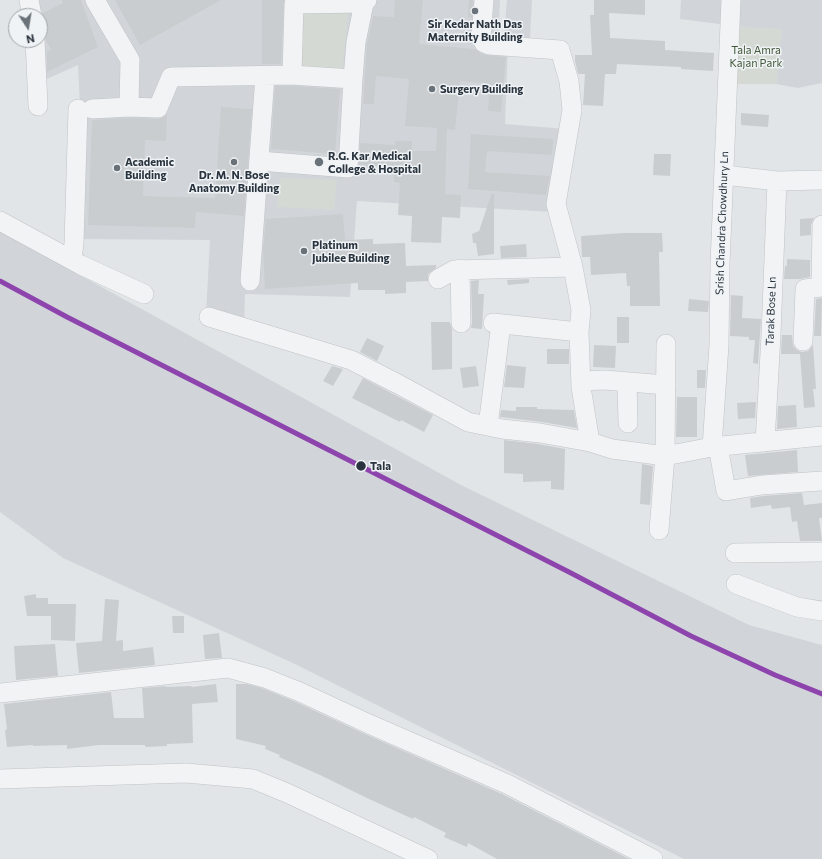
<!DOCTYPE html>
<style>
body{margin:0}
#map{position:relative;width:822px;height:859px;overflow:hidden;background:#e2e5e7;font-family:Commissioner,sans-serif}
canvas{display:block}
.north{position:absolute;left:8px;top:8px;width:40px;height:40px;box-sizing:border-box;background:#f0f3f6;border:1px solid #a1a7ac;border-radius:50%;rotate:168deg;font-size:11px;font-weight:700;line-height:16px;text-align:center;color:#2a343e}
.north::after{content:'';display:block;margin:auto;width:14px;height:18px;background:#6a7279;clip-path:polygon(50% 0,100% 100%,50% 72%,0 100%)}
</style>
<div id="map">
<canvas width="822" height="859"></canvas>
<div class="north">N</div>
</div>
<script>
const g = document.querySelector('canvas').getContext('2d');
g.lineJoin = 'round';
function fillPath(path, color) {
  g.fillStyle = color;
  g.fill(path, 'evenodd');
}
function toPath(rows) {
  const path = new Path2D();
  for (const r of rows) {
    path.moveTo(r[0], r[1]);
    for (let i = 2; i < r.length; i += 2) path.lineTo(r[i], r[i + 1]);
  }
  return path;
}
function strokePath(path, color, width, dash) {
  g.strokeStyle = color;
  g.lineWidth = width;
  g.lineCap = dash ? 'butt' : 'round';
  g.setLineDash(dash || []);
  g.stroke(path);
}
function write(font, color, halo, rows, align = 'center') {
  g.font = font + ' Commissioner,sans-serif';
  g.lineWidth = 3;
  g.setLineDash([]);
  g.textBaseline = 'middle';
  g.strokeStyle = halo;
  g.fillStyle = color;
  for (const [text, x, y, turn = 0] of rows) {
    g.save();
    g.translate(x, y);
    g.rotate((+turn || 0) * Math.PI / 180);
    g.textAlign = isNaN(turn) ? turn : align;
    if (halo) g.strokeText(text, 0, 0);
    g.fillText(text, 0, 0);
    g.restore();
  }
}
fillPath(toPath([
 [32,0,500,0,498,43,508,46,505,124,566,129,554,212,357,201,350,297,245,294,244,326,206,314,210,240,79,239,80,106,78,65,40,82,40,16],
 [507,0,532,0,530,38,504,37],
 [681,0,729,0,727,25,680,19],
 [734,0,822,0,822,83,798,88,776,84,781,30,733,27],
 [0,231,461,485,749,625,822,645,822,859,684,859,297,665,63,558,0,512]
]), '#d1d5da');
fillPath(toPath([
 [297,8,348,11,342,75,295,73],
 [733,27,782,29,776,84,731,84],
 [280,178,337,180,334,210,277,207]
]), '#d4dad3');
fillPath(toPath([
 [62,0,81,0,98,47,47,72,47,52,51,49,46,41,44,34,40,30,40,23,42,19,43,13,63,3],
 [115,0,221,0,140,45],
 [262,0,284,0,281,64,262,64],
 [395,0,423,0,419,44,475,49,480,53,485,55,506,57,501,112,488,111,490,84,460,81,455,130,447,129,445,194,461,195,460,218,442,217,441,243,411,242,412,216,398,215,400,183,394,182,394,167,359,165,360,143,395,145,395,141,412,141,412,151,436,151,437,128,405,126,409,79,376,76,374,104,363,104,367,44,373,16,394,17],
 [469,0,473,0,472,18,468,17],
 [594,0,645,0,645,15,609,13,610,38,665,41,665,50,714,53,713,71,681,69,681,67,617,64,616,74,605,74,603,106,583,105,585,74,578,74,575,61,575,55,592,55,590,15,594,15],
 [275,86,292,86,340,89,335,154,271,149],
 [221,107,252,109,244,216,196,212,195,228,88,225,92,120,129,118,158,119,164,117,167,114,166,141,145,140,143,196,215,198],
 [741,113,769,115,768,127,741,125],
 [471,134,553,139,552,155,487,151,485,172,550,176,546,195,468,189],
 [654,154,671,154,670,176,653,175],
 [492,193,494,194,494,254,478,256,476,243,473,243,472,234,479,231],
 [343,214,345,240,373,239,373,244,405,243,406,266,436,265,436,268,428,274,428,281,406,282,406,293,385,294,385,290,358,290,358,283,265,289,263,251,266,219],
 [814,218,811,224,811,235,800,236,800,219],
 [624,233,662,233,663,252,659,252,660,306,630,306,630,286,627,286,626,273,591,275,590,257,582,257,581,236],
 [526,244,527,257,501,258,500,246],
 [787,259,810,260,810,277,800,279,784,279,785,266,787,266],
 [529,279,529,283,508,285,507,280],
 [479,280,478,294,484,294,482,329,471,328,472,323,471,281],
 [731,295,743,296,742,318,761,319,758,364,753,363,755,340,749,340,749,337,730,336],
 [822,298,821,336,814,336,816,299],
 [689,299,709,301,708,312,688,311],
 [617,317,629,317,629,343,617,343],
 [431,322,450,322,452,329,452,369,432,370],
 [782,335,792,335,793,346,797,350,802,352,808,351,813,345,816,389,813,389,815,407,804,408,800,354,781,354],
 [367,338,384,346,377,361,360,352],
 [594,345,616,346,615,368,593,367],
 [547,349,569,349,569,364,547,364],
 [507,365,526,367,524,388,504,387],
 [332,366,343,369,333,386,323,381],
 [476,366,479,386,463,388,460,368],
 [697,370,706,370,705,388,697,388],
 [363,378,433,415,424,432,401,420,400,422,352,398],
 [677,397,697,397,697,437,676,437],
 [756,402,755,418,738,419,737,403],
 [796,405,797,427,777,429,778,406],
 [516,407,537,407,537,409,574,410,577,428,542,422,500,417,501,410,516,411],
 [504,440,538,444,565,449,564,490,551,489,551,481,523,482,523,474,504,473],
 [797,450,798,472,748,476,745,455],
 [642,464,653,466,650,505,640,504],
 [802,493,804,505,822,503,822,518,819,518,822,541,800,541,797,521,792,522,790,507,772,509,771,505,751,508,750,498,763,496],
 [36,594,36,598,48,598,48,604,76,604,75,641,51,640,51,616,27,616,24,596],
 [105,599,119,600,116,641,123,640,123,651,153,647,155,665,79,673,76,643,102,641],
 [172,616,184,616,184,633,173,633],
 [219,633,222,658,205,659,203,635],
 [55,644,58,676,16,680,14,646],
 [216,684,218,702,192,704,193,743,167,744,167,746,145,747,145,745,99,745,67,749,67,745,33,746,33,745,7,747,5,730,7,729,4,704,111,692,114,718,144,718,142,688,166,686,166,687,191,686,192,687],
 [236,684,247,684,262,688,296,702,365,734,502,794,629,859,497,859,468,843,467,847,444,837,446,833,414,817,413,819,369,799,320,775,279,757,280,755,265,749,266,746,236,739]
]), '#cacdcf');
const minor = toPath([
 [29,0,32,16],
 [95,0,130,60,129,107],
 [484,0,481,37,484,43,489,45,560,50,569,81,572,110,556,204,573,267,581,310,579,332,581,387,590,442,612,449,665,456,712,447,822,436],
 [35,40,38,106],
 [292,75,294,4,364,3,367,0],
 [92,109,129,107,158,108,171,77,292,75,353,79,356,42,364,3],
 [259,161,348,168,353,79],
 [724,175,777,181,822,180],
 [0,221,81,265,144,294],
 [72,260,74,243,78,109],
 [460,269,461,323],
 [438,279,454,270,573,267],
 [250,281,265,76],
 [209,317,351,360,398,384,468,422,502,429,540,433,590,442],
 [493,323,579,332],
 [803,341,805,289,821,287,822,225],
 [581,381,605,380,666,385],
 [627,382,628,423],
 [488,426,501,324],
 [765,442,771,335,777,181],
 [718,446,726,491,762,485,822,481],
 [712,447,719,345,720,264,731,0],
 [659,530,665,456,666,344],
 [735,553,822,552],
 [736,584,797,607,822,611],
 [0,693,228,668,265,678,300,692,369,724,507,784,653,859],
 [0,779,186,773,253,779,287,793,428,859]
]);
strokePath(minor, '#c0c3c5', 20);
strokePath(minor, '#f1f3f4', 19);
strokePath(toPath([
 [0,281,67,317,569,572,691,636,775,675,822,694]
]), '#8e44ad', 5);
for (const [x, y, r, color] of [
 [475,11,4,"#6a7279"],
 [432,89,4,"#6a7279"],
 [234,162,4,"#6a7279"],
 [319,162,5,"#6a7279"],
 [117,168,4,"#6a7279"],
 [304,251,4,"#6a7279"],
 [361,466,5.5,"#2a343e"]
]) {
  const dot = new Path2D();
  dot.arc(x, y, r, 0, 2 * Math.PI);
  g.fillStyle = color;
  g.fill(dot);
  strokePath(dot, '#f0f3f6', 1.5);
}
write('bold 11px', '#2a343e', '#f0f3f6', [
 ["Sir Kedar Nath Das",475,24,"center"],
 ["Maternity Building",475,37,"center"],
 ["Surgery Building",440,89],
 ["R.G. Kar Medical",328,156],
 ["College & Hospital",328,169],
 ["Academic",125,162],
 ["Building",125,175],
 ["Dr. M. N. Bose",234,175,"center"],
 ["Anatomy Building",234,188,"center"],
 ["Platinum",312,245],
 ["Jubilee Building",312,258]
], 'left');
write('11px', '#435939', '#f0f3f6', [
 ["Tala Amra",756,50],
 ["Kajan Park",756,63]
]);
write('11px', '#2a343e', '#f0f3f6', [
 ["Srish Chandra Chowdhury Ln",722,223,-88],
 ["Tarak Bose Ln",771,311,-88]
]);
write('bold 11px', '#2a343e', '#f0f3f6', [
 ["Tala",370,466]
], 'left');
</script>
